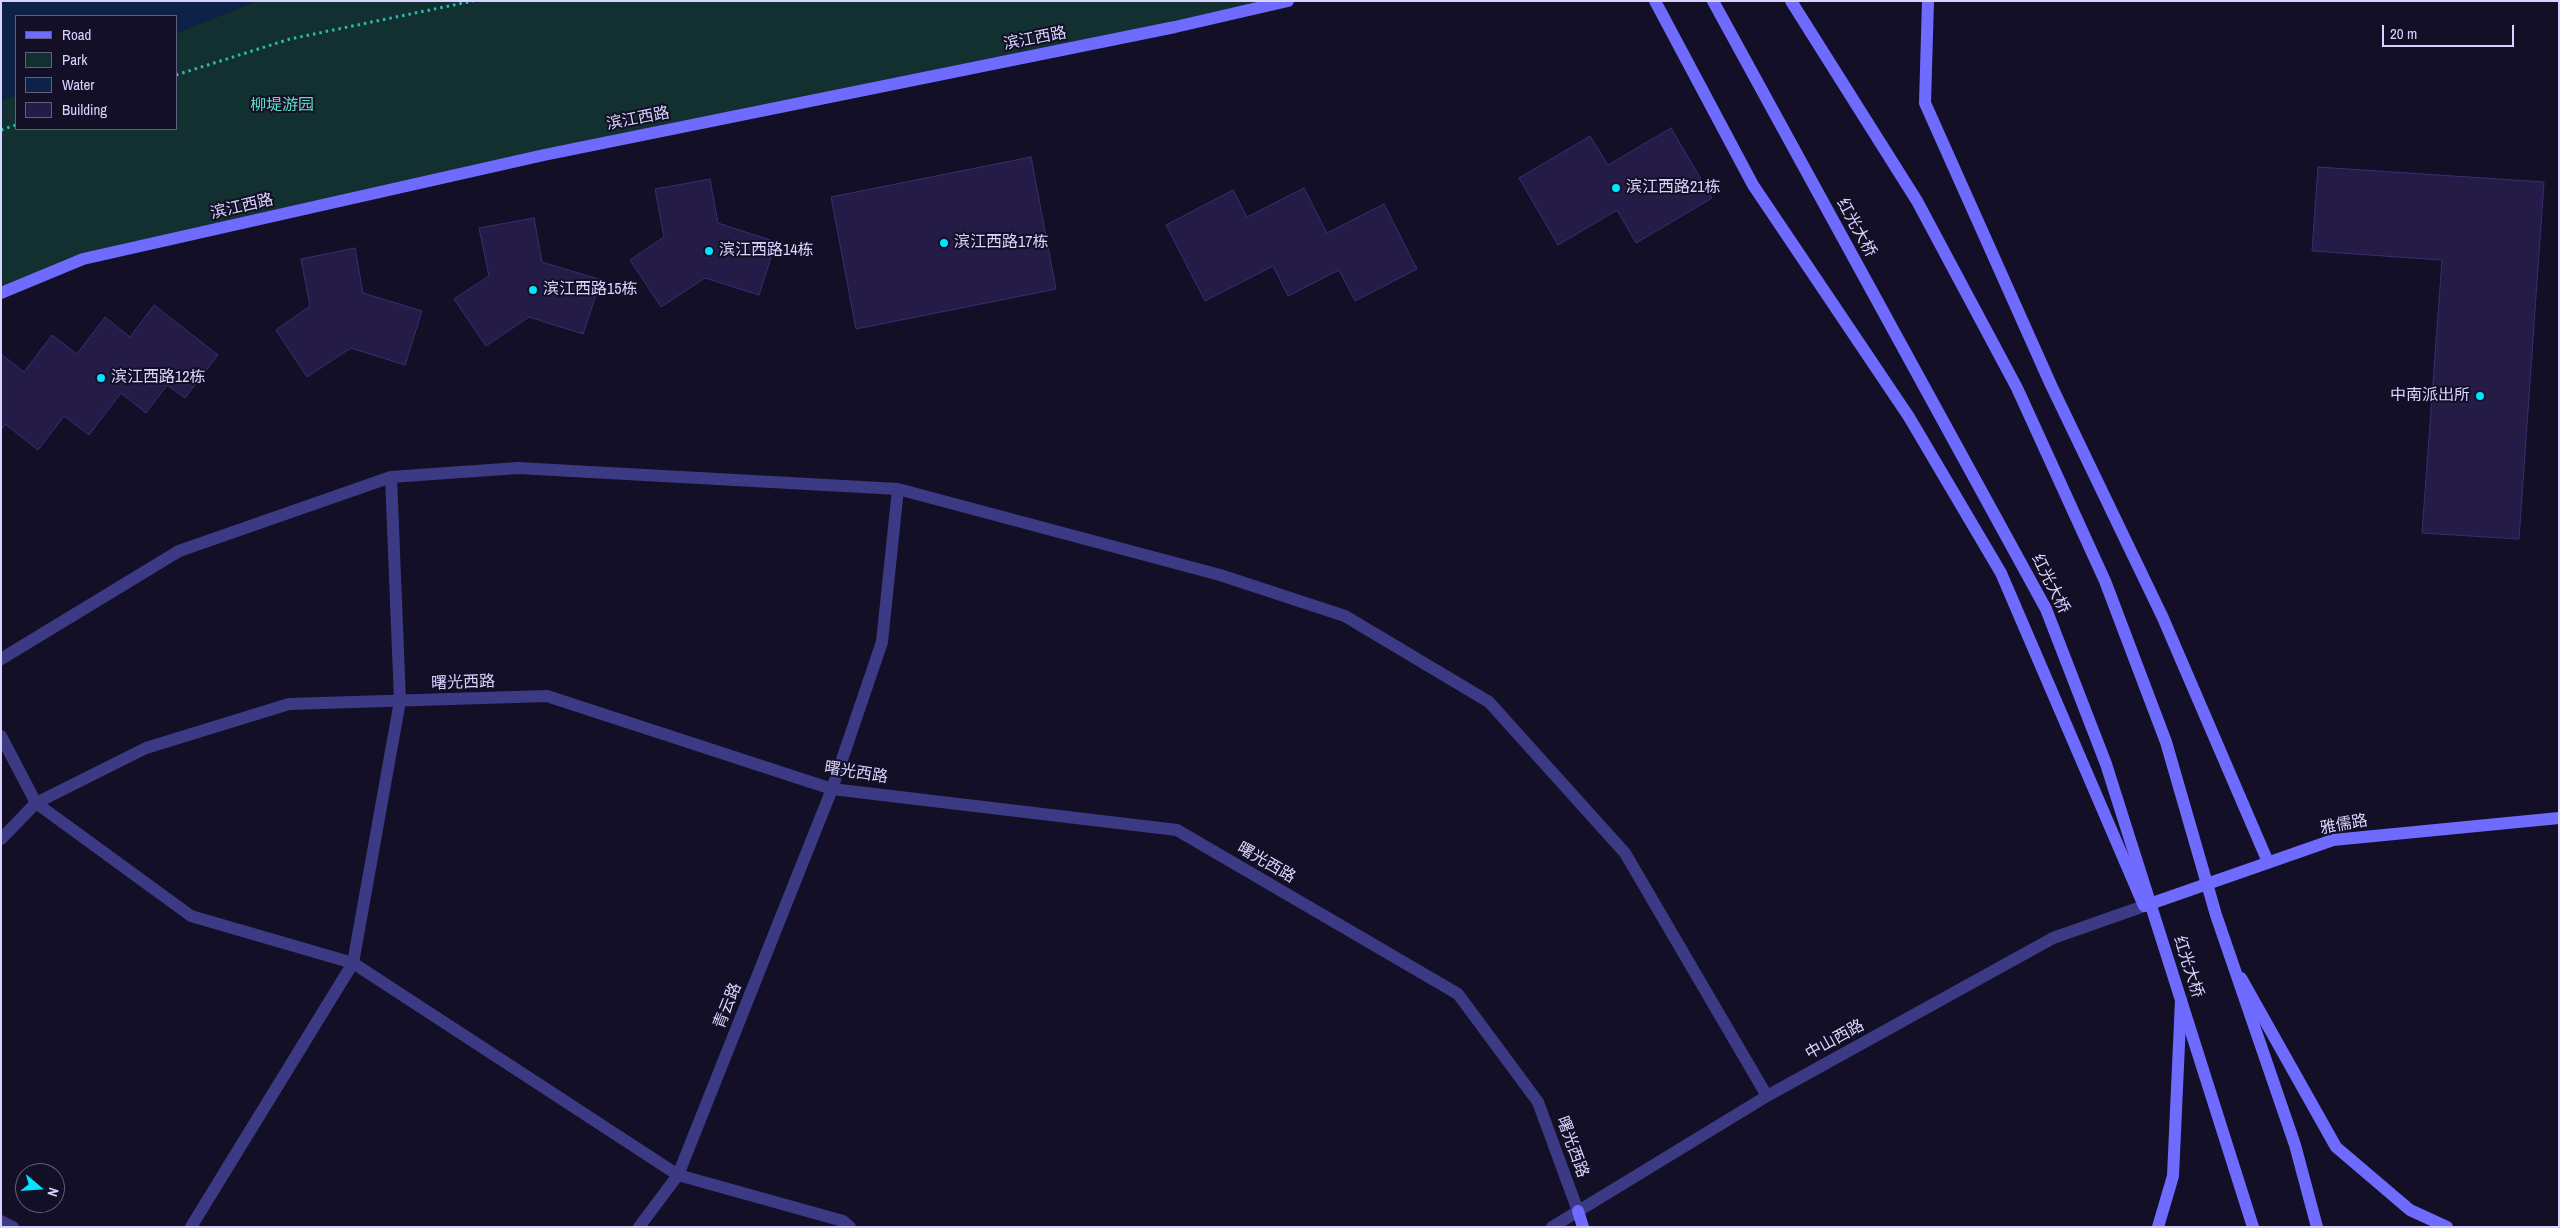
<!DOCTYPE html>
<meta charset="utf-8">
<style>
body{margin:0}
#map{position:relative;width:2560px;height:1228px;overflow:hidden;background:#130f26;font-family:"Archivo Narrow",sans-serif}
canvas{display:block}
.frame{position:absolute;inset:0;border:2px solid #d9d4ff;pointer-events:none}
.legend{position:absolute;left:15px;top:15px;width:162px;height:115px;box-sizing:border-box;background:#130f26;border:1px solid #625e7d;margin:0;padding:6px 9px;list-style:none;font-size:15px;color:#d9d4ff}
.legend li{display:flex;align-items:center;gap:10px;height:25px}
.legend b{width:25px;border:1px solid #625e7d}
.north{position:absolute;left:15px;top:1163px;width:50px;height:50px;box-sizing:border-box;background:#130f26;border:1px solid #625e7d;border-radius:50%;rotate:108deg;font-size:14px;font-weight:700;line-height:20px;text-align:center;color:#d9d4ff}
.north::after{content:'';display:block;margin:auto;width:18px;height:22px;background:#00e5ff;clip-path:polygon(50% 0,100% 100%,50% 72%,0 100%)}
.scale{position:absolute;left:2382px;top:25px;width:132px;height:22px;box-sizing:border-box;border:2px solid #d9d4ff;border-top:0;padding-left:6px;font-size:15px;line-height:18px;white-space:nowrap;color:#d9d4ff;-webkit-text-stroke:4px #130f26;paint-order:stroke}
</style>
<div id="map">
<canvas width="2560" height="1228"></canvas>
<div class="frame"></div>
<ul class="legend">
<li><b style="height:6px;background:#6f6bff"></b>Road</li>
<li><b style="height:14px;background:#12302f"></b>Park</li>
<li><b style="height:14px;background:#0c2248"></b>Water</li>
<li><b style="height:14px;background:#241b47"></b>Building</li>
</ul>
<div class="north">N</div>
<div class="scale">20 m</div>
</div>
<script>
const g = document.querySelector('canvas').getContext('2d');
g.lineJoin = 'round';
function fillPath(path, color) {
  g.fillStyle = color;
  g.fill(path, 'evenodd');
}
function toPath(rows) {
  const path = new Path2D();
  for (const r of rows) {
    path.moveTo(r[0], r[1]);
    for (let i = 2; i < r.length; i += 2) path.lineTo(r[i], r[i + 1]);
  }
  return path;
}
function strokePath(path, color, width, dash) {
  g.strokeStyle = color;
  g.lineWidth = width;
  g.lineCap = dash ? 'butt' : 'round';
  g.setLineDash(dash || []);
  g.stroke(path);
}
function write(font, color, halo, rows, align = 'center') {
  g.font = font + ' "Archivo Narrow","Noto Sans SC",sans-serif';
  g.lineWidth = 4;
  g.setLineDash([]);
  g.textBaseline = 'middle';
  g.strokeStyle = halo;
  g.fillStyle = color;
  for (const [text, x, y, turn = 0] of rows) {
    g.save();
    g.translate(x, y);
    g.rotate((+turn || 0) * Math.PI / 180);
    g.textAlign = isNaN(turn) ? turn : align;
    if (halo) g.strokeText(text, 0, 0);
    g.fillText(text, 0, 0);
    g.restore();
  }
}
fillPath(toPath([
 [257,1,1288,1,544,155,83,259,1,293,1,100,16,95,16,129,176,129,176,33]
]), '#12302f');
fillPath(toPath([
 [1,1,257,1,176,33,176,16,16,16,16,95,1,100]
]), '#0c2248');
const building = toPath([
 [1671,128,1712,198,1636,243,1617,210,1558,245,1519,178,1590,136,1608,165,1671,128],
 [1031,157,1056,289,856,329,831,197,1031,157],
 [2318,167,2544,182,2519,539,2422,533,2442,260,2312,251,2318,167],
 [710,179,718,223,776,242,759,295,705,278,661,307,630,260,664,237,655,189,710,179],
 [1304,188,1327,233,1384,204,1417,269,1355,301,1339,270,1288,296,1273,266,1205,301,1166,225,1233,190,1247,217,1304,188],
 [534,218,542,262,601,280,583,334,529,317,486,346,454,299,489,276,479,228,534,218],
 [355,248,363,293,422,311,405,365,351,348,307,377,276,330,310,306,301,259,355,248],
 [154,305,218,355,185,398,167,385,146,413,121,393,89,435,64,416,38,450,5,424,1,430,1,354,24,372,52,335,77,354,105,317,130,337,154,305]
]);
fillPath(building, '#241b47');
strokePath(building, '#3b2d73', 1);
strokePath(toPath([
 [176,75,290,39,473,1],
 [1,130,16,125]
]), '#2fb8b0', 3, [2.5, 4]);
strokePath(toPath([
 [1,659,179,551,391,477,518,468,898,489],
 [1,736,36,803,191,916,353,963,678,1175,843,1221,850,1227],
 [832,789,882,642,898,489,1220,575,1345,616,1489,702,1625,853,1767,1096],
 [1,1221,13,1227],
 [191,1227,353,963,400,701,391,477]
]), '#3d3a85', 12);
strokePath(toPath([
 [1,839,36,803,146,748,289,704,547,696,832,789,1177,830,1458,994,1538,1102,1578,1211],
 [639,1227,678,1175,832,789],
 [1552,1227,1767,1096,2053,938,2144,906]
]), '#3d3a85', 12);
strokePath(toPath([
 [1655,1,1753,185,1909,417,2001,573,2144,906,2333,840,2559,818],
 [1928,1,1925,103,2051,385,2163,618,2268,862],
 [1,293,83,259,544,155,1175,27,1288,1],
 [2241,978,2336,1147,2410,1210,2447,1227],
 [1578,1211,1583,1227],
 [2158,1227,2173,1176,2181,1000]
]), '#6f6bff', 12);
strokePath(toPath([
 [1713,1,2046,609,2106,764,2253,1227],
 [1791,1,1917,201,2017,388,2105,581,2166,742,2216,915,2295,1145,2317,1227]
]), '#6f6bff', 12);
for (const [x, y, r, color] of [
 [1616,188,5,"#00e5ff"],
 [944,243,5,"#00e5ff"],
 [709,251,5,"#00e5ff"],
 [533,290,5,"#00e5ff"],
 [101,378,5,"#00e5ff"],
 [2480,396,5,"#00e5ff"]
]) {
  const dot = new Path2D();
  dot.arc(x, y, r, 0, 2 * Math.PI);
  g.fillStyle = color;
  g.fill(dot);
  strokePath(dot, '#130f26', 2);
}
write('16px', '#d9d4ff', '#130f26', [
 ["滨江西路",1035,39,-11],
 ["滨江西路",638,119,-11],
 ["滨江西路",242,207,-13],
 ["红光大桥",1856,228,61],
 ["红光大桥",2050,584,63],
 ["曙光西路",463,683,-2],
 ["曙光西路",856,773,9],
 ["雅儒路",2344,825,-10],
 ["曙光西路",1266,863,30],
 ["红光大桥",2188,967,72],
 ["青云路",728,1006,-68],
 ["中山西路",1835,1040,-29],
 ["曙光西路",1572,1147,70]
]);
write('16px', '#5fe0c0', '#130f26', [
 ["柳堤游园",282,106]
]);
write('16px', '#d9d4ff', '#130f26', [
 ["滨江西路21栋",1626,188],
 ["滨江西路17栋",954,243],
 ["滨江西路14栋",719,251],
 ["滨江西路15栋",543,290],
 ["滨江西路12栋",111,378],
 ["中南派出所",2470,396,"right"]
], 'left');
</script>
